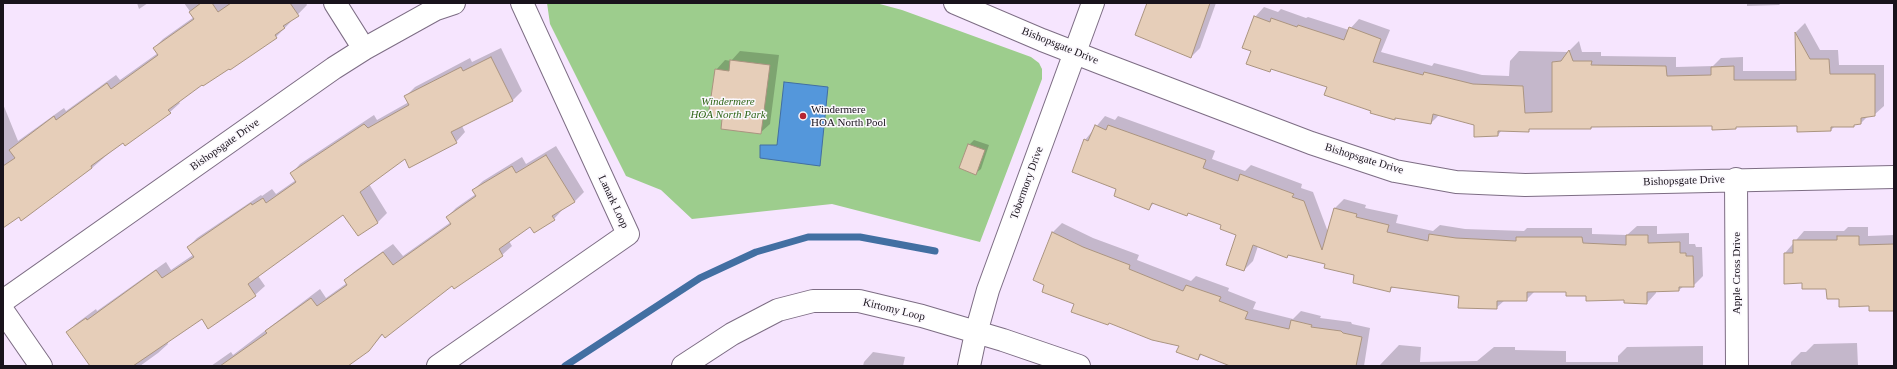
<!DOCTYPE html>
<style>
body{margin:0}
#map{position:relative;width:1897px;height:369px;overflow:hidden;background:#f6e5fe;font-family:Georgia,serif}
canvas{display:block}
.frame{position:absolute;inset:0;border:4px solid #19131c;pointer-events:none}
</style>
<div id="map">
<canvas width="1897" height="369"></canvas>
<div class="frame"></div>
</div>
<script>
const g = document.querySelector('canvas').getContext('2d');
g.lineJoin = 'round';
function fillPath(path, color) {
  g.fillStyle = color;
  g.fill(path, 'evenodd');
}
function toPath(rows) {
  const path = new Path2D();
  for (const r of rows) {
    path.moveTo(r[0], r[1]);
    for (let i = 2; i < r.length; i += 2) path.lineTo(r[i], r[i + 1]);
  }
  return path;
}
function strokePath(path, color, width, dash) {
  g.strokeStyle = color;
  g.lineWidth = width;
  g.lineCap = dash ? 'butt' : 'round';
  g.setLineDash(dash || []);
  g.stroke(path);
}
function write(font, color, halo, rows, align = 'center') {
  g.font = font + ' Georgia,serif';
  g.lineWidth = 3;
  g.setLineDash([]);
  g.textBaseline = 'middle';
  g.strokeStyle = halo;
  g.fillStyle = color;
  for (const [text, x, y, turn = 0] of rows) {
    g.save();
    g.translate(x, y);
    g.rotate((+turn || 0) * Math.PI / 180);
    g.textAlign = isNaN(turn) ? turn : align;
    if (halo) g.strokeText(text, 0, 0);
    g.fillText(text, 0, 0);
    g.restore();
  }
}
fillPath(toPath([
 [547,3,876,3,902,10,1031,57,1039,63,1042,69,1042,79,980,242,832,204,692,219,661,190,626,176,550,24]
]), '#9dcd8d');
const water = toPath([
 [784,82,828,87,820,166,760,158,760,145,777,145,784,82]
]);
fillPath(water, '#5497db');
strokePath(water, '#426fa2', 1);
fillPath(toPath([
 [137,3,148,3,139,9],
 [184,3,306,3,307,5,276,37,203,83,178,101,180,103,170,112,123,141,92,168,19,216,3,223,3,104,18,141,64,108,66,111,116,75,120,80,158,53,154,48,163,39,194,17],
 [1149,3,1216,3,1200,48,1191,57],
 [1747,3,1781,3,1779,5,1747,6],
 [1264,7,1278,12,1281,9,1306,18,1308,17,1349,30,1359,19,1390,30,1381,52,1432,66,1434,63,1482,75,1509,76,1510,61,1519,51,1568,52,1579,41,1582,52,1601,52,1601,56,1676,57,1676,67,1713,66,1721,58,1743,57,1743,71,1797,71,1796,32,1805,23,1820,50,1838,50,1839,65,1884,65,1884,106,1874,115,1868,116,1861,123,1835,126,1831,130,1798,125,1737,126,1735,128,1713,125,1593,126,1591,128,1531,128,1528,131,1502,130,1498,135,1475,124,1440,114,1431,123,1396,117,1394,119,1372,111,1329,86,1272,68,1269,71,1252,50,1255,17],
 [501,48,522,91,513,100,462,126,465,132,456,142,405,157,369,184,387,213,378,222,358,235,343,214,258,276,265,286,255,295,202,318,167,342,168,344,158,353,140,366,91,366,67,332,77,323,96,309,97,311,166,262,171,270,193,255,188,247,197,238,261,195,262,196,272,189,276,194,296,180,291,174,300,164,374,115,377,120,409,102,406,96,415,87,470,58,472,62],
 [740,51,779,55,770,124,760,133,724,119,716,70,725,60,731,61],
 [1105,116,1115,120,1118,116,1215,151,1212,159,1245,171,1251,165,1302,184,1301,188,1313,192,1328,232,1334,209,1344,199,1366,205,1365,208,1398,215,1396,223,1433,231,1440,225,1465,229,1524,231,1527,228,1592,228,1592,234,1627,235,1637,226,1657,226,1657,234,1689,233,1689,244,1695,244,1696,247,1702,247,1703,276,1693,286,1684,286,1679,290,1656,291,1656,293,1647,303,1567,291,1535,291,1526,300,1505,300,1496,308,1460,296,1394,286,1389,291,1327,263,1258,246,1253,261,1244,270,1238,235,1223,224,1190,212,1187,215,1154,203,1149,208,1118,188,1085,140],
 [974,140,989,145,981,169,976,173,969,145],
 [556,146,584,192,575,201,563,208,563,209,554,219,530,226,509,241,512,246,502,255,452,285,383,334,369,350,345,366,211,366,231,352,233,355,320,289,326,298,347,283,345,280,355,271,393,244,403,256,451,222,447,217,456,208,476,194,473,190,483,181,522,157,526,164],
 [1062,223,1093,238,1139,255,1137,260,1191,281,1196,276,1229,288,1228,291,1256,302,1253,309,1293,319,1301,311,1321,316,1320,318,1351,322,1352,324,1370,328,1364,366,1233,366,1202,354,1198,359,1180,345,1110,322,1108,324,1075,303,1052,233],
 [1848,227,1868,227,1868,236,1894,235,1894,309,1840,298,1827,288,1803,282,1785,253,1804,231,1844,231],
 [1857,343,1858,366,1791,366,1791,362,1801,352,1806,352,1814,344],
 [1399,345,1421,347,1420,362,1477,361,1494,347,1515,347,1515,350,1566,351,1566,362,1618,362,1618,356,1627,347,1703,346,1703,366,1379,366],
 [873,352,905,357,903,366,863,366,864,362]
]), '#0003');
strokePath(toPath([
 [565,366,700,278,756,252,808,237,860,237,935,251]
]), '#426fa2', 7);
const building = toPath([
 [201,3,212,3,218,12,231,3,290,3,299,16,283,26,285,28,275,35,277,38,230,70,229,69,203,86,202,85,168,110,171,113,125,146,123,143,91,166,92,168,21,221,19,217,3,228,3,166,15,158,9,150,54,116,56,120,107,83,111,89,158,55,153,48,194,19,189,12,201,3],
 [1147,3,1210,3,1191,58,1135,35,1147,3],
 [1254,16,1270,22,1271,18,1297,27,1298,25,1344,40,1349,27,1381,39,1373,62,1423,75,1424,72,1473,84,1523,86,1525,113,1552,112,1552,62,1561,61,1569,50,1573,61,1592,61,1591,65,1666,66,1667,76,1711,75,1711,67,1734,66,1734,80,1796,80,1795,32,1810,59,1829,59,1830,74,1875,74,1875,116,1861,118,1861,124,1854,125,1854,127,1831,127,1831,131,1797,132,1797,126,1736,127,1736,129,1712,130,1712,126,1591,127,1591,129,1529,129,1529,132,1498,131,1498,136,1474,137,1474,125,1433,114,1431,124,1395,118,1395,120,1370,113,1371,111,1324,95,1327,87,1271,69,1270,72,1246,64,1251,51,1242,48,1254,16],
 [491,57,513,101,451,132,457,143,409,168,405,159,360,192,378,223,358,236,343,215,248,284,256,296,208,329,202,319,133,366,90,366,66,332,86,318,87,320,156,270,162,278,194,257,187,247,251,203,252,205,263,198,266,203,296,182,290,173,364,124,368,128,409,105,404,96,461,67,463,71,491,57],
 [730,60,770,65,761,134,721,129,722,119,708,118,715,69,729,71,730,60],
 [1095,125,1106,130,1108,125,1206,160,1203,168,1238,181,1240,174,1294,194,1292,197,1304,201,1322,250,1334,208,1357,214,1356,217,1389,225,1387,232,1428,241,1429,234,1456,238,1516,241,1516,237,1582,237,1583,243,1626,245,1626,235,1648,235,1648,243,1680,242,1680,253,1686,253,1686,256,1693,256,1694,287,1679,287,1679,291,1647,292,1647,304,1624,303,1624,300,1586,301,1586,296,1566,296,1566,292,1527,292,1527,301,1497,301,1497,309,1458,308,1459,296,1391,287,1390,292,1353,283,1354,275,1324,268,1325,264,1288,255,1287,258,1253,245,1244,271,1226,265,1236,235,1220,229,1221,225,1188,213,1187,216,1152,203,1149,210,1114,196,1116,189,1072,172,1084,139,1088,141,1095,125],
 [968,144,985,150,976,175,959,168,968,144],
 [546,155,575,202,552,216,555,220,534,233,530,227,499,249,503,256,454,289,452,286,385,338,382,334,369,351,348,366,220,366,267,333,265,331,311,298,317,306,347,285,344,280,383,252,393,265,451,224,446,217,476,196,472,190,512,166,516,173,546,155],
 [1052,232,1083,247,1130,265,1129,269,1183,291,1186,285,1221,297,1219,301,1248,312,1245,319,1289,329,1291,320,1312,325,1311,327,1341,331,1343,333,1362,337,1356,366,1230,366,1200,354,1198,360,1176,352,1179,346,1152,340,1109,323,1108,325,1071,312,1074,304,1042,292,1044,285,1033,280,1052,232],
 [1837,236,1859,236,1859,245,1894,244,1894,311,1869,311,1869,306,1839,307,1839,299,1827,299,1826,289,1802,289,1802,283,1784,284,1784,253,1793,253,1793,240,1837,240,1837,236]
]);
fillPath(building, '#e6ceb9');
strokePath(building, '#aa9480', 1);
const street = toPath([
 [335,3,364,49],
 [955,3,1042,40,1101,63,1311,143,1395,171,1456,182,1525,185,1894,177],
 [1736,179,1737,366],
 [3,301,334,68,364,49,436,9,454,3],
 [3,311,41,366],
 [438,366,628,234,522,3],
 [683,366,732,334,778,310,813,301,859,301,922,316,1003,340,1079,366],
 [969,366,976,333,988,290,1093,3]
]);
strokePath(street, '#7d6d84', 24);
strokePath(street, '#fff', 22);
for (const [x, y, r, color] of [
 [803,116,4,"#b62533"]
]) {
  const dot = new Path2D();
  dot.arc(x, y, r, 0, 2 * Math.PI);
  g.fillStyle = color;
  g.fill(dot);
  strokePath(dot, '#fbf8fd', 1.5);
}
write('11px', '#19131c', '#fbf8fd', [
 ["Bishopsgate Drive",1060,46,22],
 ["Bishopsgate Drive",225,145,-35],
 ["Bishopsgate Drive",1364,159,17],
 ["Bishopsgate Drive",1684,181,-2],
 ["Tobermory Drive",1027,183,-70],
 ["Lanark Loop",613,202,65],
 ["Apple Cross Drive",1737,273,-90],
 ["Kirtomy Loop",894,310,14]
]);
write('italic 11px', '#316619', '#fbf8fd', [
 ["Windermere",728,102],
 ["HOA North Park",728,115]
]);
write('11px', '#19131c', '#fbf8fd', [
 ["Windermere",811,110],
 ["HOA North Pool",811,123]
], 'left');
</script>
